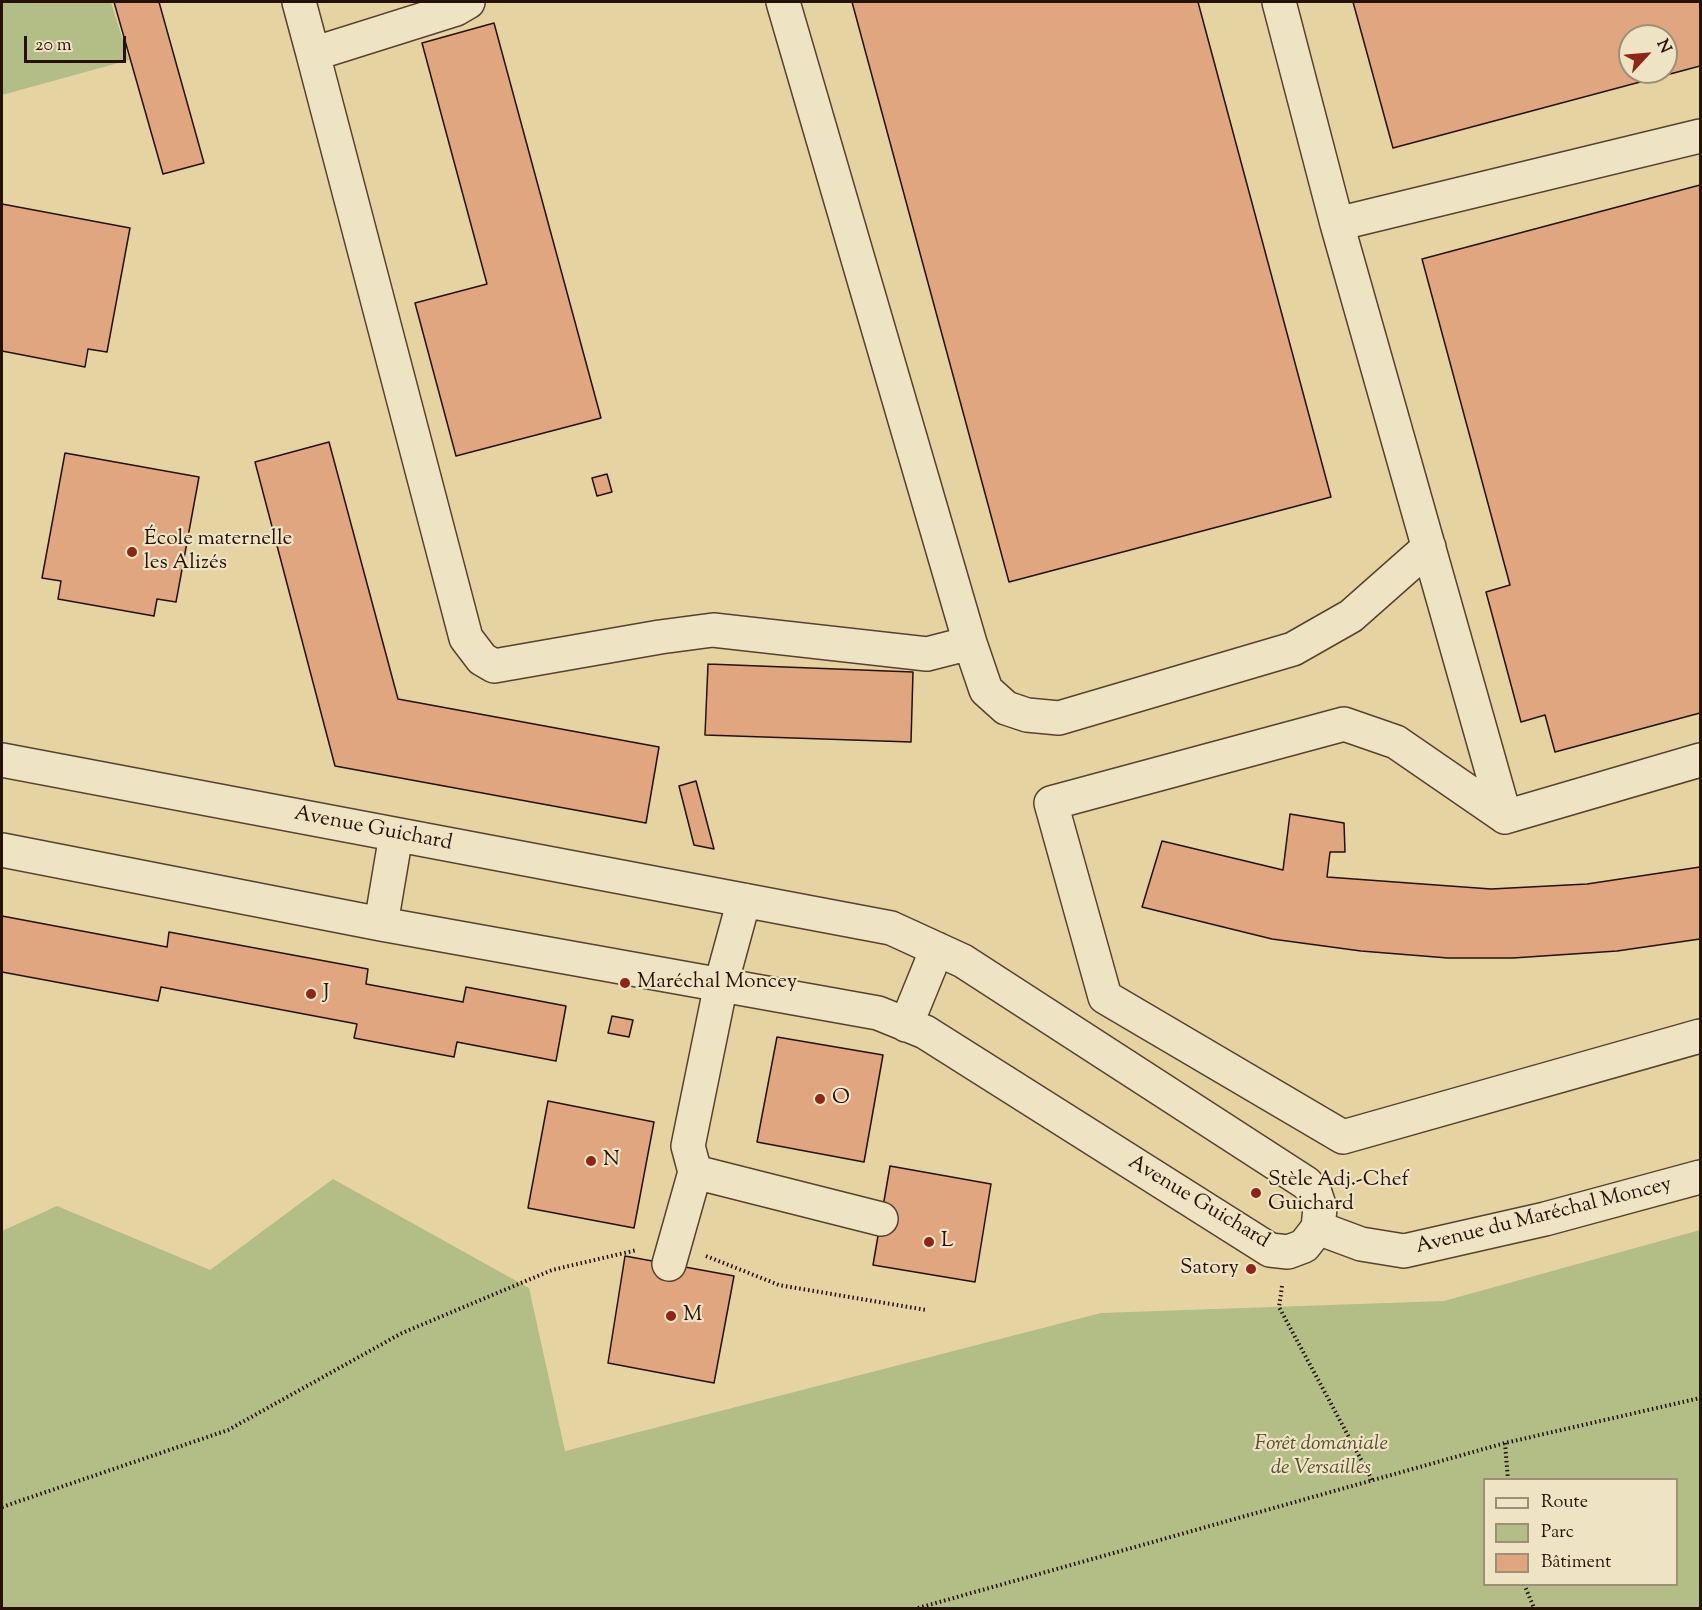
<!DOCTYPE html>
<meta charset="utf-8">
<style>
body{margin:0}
#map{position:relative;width:1702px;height:1610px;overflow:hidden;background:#e5d4a2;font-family:"Sorts Mill Goudy",serif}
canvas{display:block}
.frame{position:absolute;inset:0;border:3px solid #261107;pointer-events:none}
.legend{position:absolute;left:1483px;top:1478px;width:195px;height:108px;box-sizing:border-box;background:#eee3c3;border:2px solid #9e8f78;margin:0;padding:8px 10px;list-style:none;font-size:18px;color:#261107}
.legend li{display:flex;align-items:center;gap:12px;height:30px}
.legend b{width:30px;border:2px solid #9e8f78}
.north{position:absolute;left:1618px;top:24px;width:60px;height:60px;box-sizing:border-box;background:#eee3c3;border:2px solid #9e8f78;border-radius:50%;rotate:64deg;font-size:16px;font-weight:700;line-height:24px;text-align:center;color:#261107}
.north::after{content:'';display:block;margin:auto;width:21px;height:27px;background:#8f2418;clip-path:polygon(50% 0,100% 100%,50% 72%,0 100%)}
.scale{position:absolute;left:24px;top:36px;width:102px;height:27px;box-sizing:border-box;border:3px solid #261107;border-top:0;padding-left:8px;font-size:18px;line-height:21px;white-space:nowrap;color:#261107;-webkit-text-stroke:4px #eee3c3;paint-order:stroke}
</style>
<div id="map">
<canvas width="1702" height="1610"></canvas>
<div class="frame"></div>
<ul class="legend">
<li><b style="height:8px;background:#eee3c3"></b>Route</li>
<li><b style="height:16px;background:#b3bd86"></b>Parc</li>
<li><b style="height:16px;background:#dfa67f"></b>Bâtiment</li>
</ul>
<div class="north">N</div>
<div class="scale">20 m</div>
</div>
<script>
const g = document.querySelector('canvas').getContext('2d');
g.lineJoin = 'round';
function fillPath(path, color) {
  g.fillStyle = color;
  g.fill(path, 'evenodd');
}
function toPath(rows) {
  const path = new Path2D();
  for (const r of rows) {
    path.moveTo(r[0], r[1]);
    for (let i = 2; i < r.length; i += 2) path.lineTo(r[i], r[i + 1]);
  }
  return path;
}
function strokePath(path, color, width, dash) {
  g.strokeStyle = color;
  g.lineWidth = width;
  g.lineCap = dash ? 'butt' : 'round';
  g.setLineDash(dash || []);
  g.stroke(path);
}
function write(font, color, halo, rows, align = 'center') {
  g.font = font + ' "Sorts Mill Goudy",serif';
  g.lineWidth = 4.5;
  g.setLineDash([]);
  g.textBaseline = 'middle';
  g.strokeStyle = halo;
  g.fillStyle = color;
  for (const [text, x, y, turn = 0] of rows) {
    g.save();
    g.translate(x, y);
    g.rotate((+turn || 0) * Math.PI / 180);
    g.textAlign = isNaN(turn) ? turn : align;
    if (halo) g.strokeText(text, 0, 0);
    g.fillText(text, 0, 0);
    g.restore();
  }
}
fillPath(toPath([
 [2,2,111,2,129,60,2,95],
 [333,1179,529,1288,565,1451,1101,1313,1444,1301,1700,1230,1700,1608,2,1608,2,1231,57,1206,210,1270],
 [1484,1480,1676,1480,1676,1584,1484,1584]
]), '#b3bd86');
const building = toPath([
 [114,2,159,2,204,163,163,174,114,2],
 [852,2,1198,2,1331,497,1009,582,852,2],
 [1353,2,1700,2,1700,66,1393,148,1353,2],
 [1630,36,1666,36,1666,72,1630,72,1630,36],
 [494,23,601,418,456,456,415,303,487,284,422,43,494,23],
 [1700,185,1700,713,1555,752,1545,715,1521,722,1486,592,1510,585,1422,259,1700,185],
 [2,204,130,228,107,352,88,349,85,367,2,351,2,204],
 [329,442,398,699,659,747,646,823,335,766,255,462,329,442],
 [65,453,199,477,176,602,157,599,154,616,58,599,61,581,42,578,65,453],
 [607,474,612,492,597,496,592,478,607,474],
 [708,664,913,672,911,742,705,735,708,664],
 [696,781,714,849,694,845,679,786,696,781],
 [1290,814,1344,823,1345,852,1330,852,1327,877,1491,889,1587,884,1700,867,1700,939,1617,951,1513,958,1448,958,1361,951,1272,939,1142,907,1162,841,1283,870,1290,814],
 [2,916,167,947,169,932,368,969,366,984,463,1002,466,987,566,1006,556,1061,457,1042,454,1057,354,1038,357,1024,161,987,158,1001,2,972,2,916],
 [612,1016,633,1020,629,1037,608,1033,612,1016],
 [777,1037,883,1055,864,1162,757,1142,777,1037],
 [548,1101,654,1122,634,1228,528,1208,548,1101],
 [890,1166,991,1184,975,1282,873,1265,890,1166],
 [625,1256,734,1276,714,1383,608,1363,625,1256]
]);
fillPath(building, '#dfa67f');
strokePath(building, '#261107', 1.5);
const minor = toPath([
 [299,2,313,54,456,9,468,2],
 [1279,2,1337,224,1700,136],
 [313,54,466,638,482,659,494,666,660,637,713,630,927,654,970,643,783,2],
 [1337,224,1505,817,1700,760],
 [970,643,986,690,1006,708,1027,715,1059,718,1293,649,1351,616,1429,547],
 [2,760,891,928,963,961,1306,1183,1315,1193,1320,1208,1318,1228,1304,1246,1288,1252,1270,1250,925,1032,878,1013,381,924,2,850],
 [1505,817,1396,742,1344,724,1051,803,1105,997,1343,1137,1700,1036],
 [744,900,721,984,688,1146,695,1172,881,1219],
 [381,924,396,835],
 [906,1025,937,949],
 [1318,1228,1361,1244,1404,1251,1545,1219,1700,1177],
 [669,1264,695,1172]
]);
strokePath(minor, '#56422e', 36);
strokePath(toPath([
 [706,1256,779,1285,926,1310],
 [1282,1286,1279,1307,1372,1480],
 [1505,1443,1508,1480],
 [2,1507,228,1430,402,1333,552,1270,637,1250],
 [1524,1584,1534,1608],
 [918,1608,1505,1443,1700,1398]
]), '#261107', 4, [1.5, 3]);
strokePath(minor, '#eee3c3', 33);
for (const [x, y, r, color] of [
 [132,552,6,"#8f2418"],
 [625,983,6,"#8f2418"],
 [311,994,6,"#8f2418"],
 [820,1099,6,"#8f2418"],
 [591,1161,6,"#8f2418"],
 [1256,1193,6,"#8f2418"],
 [929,1242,6,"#8f2418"],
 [1251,1269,6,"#8f2418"],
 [671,1316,6,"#8f2418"]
]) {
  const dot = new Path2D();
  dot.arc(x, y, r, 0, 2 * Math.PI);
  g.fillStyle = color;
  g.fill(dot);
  strokePath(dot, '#eee3c3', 2);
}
write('21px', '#261107', '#eee3c3', [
 ["École maternelle",144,540],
 ["les Alizés",144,564],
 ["Maréchal Moncey",637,983],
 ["J",323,994],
 ["O",832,1099],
 ["N",603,1161],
 ["Stèle Adj.-Chef",1268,1181],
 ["Guichard",1268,1205],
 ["L",941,1242],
 ["Satory",1239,1269,"right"],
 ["M",683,1316]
], 'left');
write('21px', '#261107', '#eee3c3', [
 ["Avenue Guichard",373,830,11],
 ["Avenue Guichard",1198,1203,31],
 ["Avenue du Maréchal Moncey",1544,1217,-14]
]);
write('italic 21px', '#574d33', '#eee3c3', [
 ["Forêt domaniale",1321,1445],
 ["de Versailles",1321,1469]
]);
</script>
